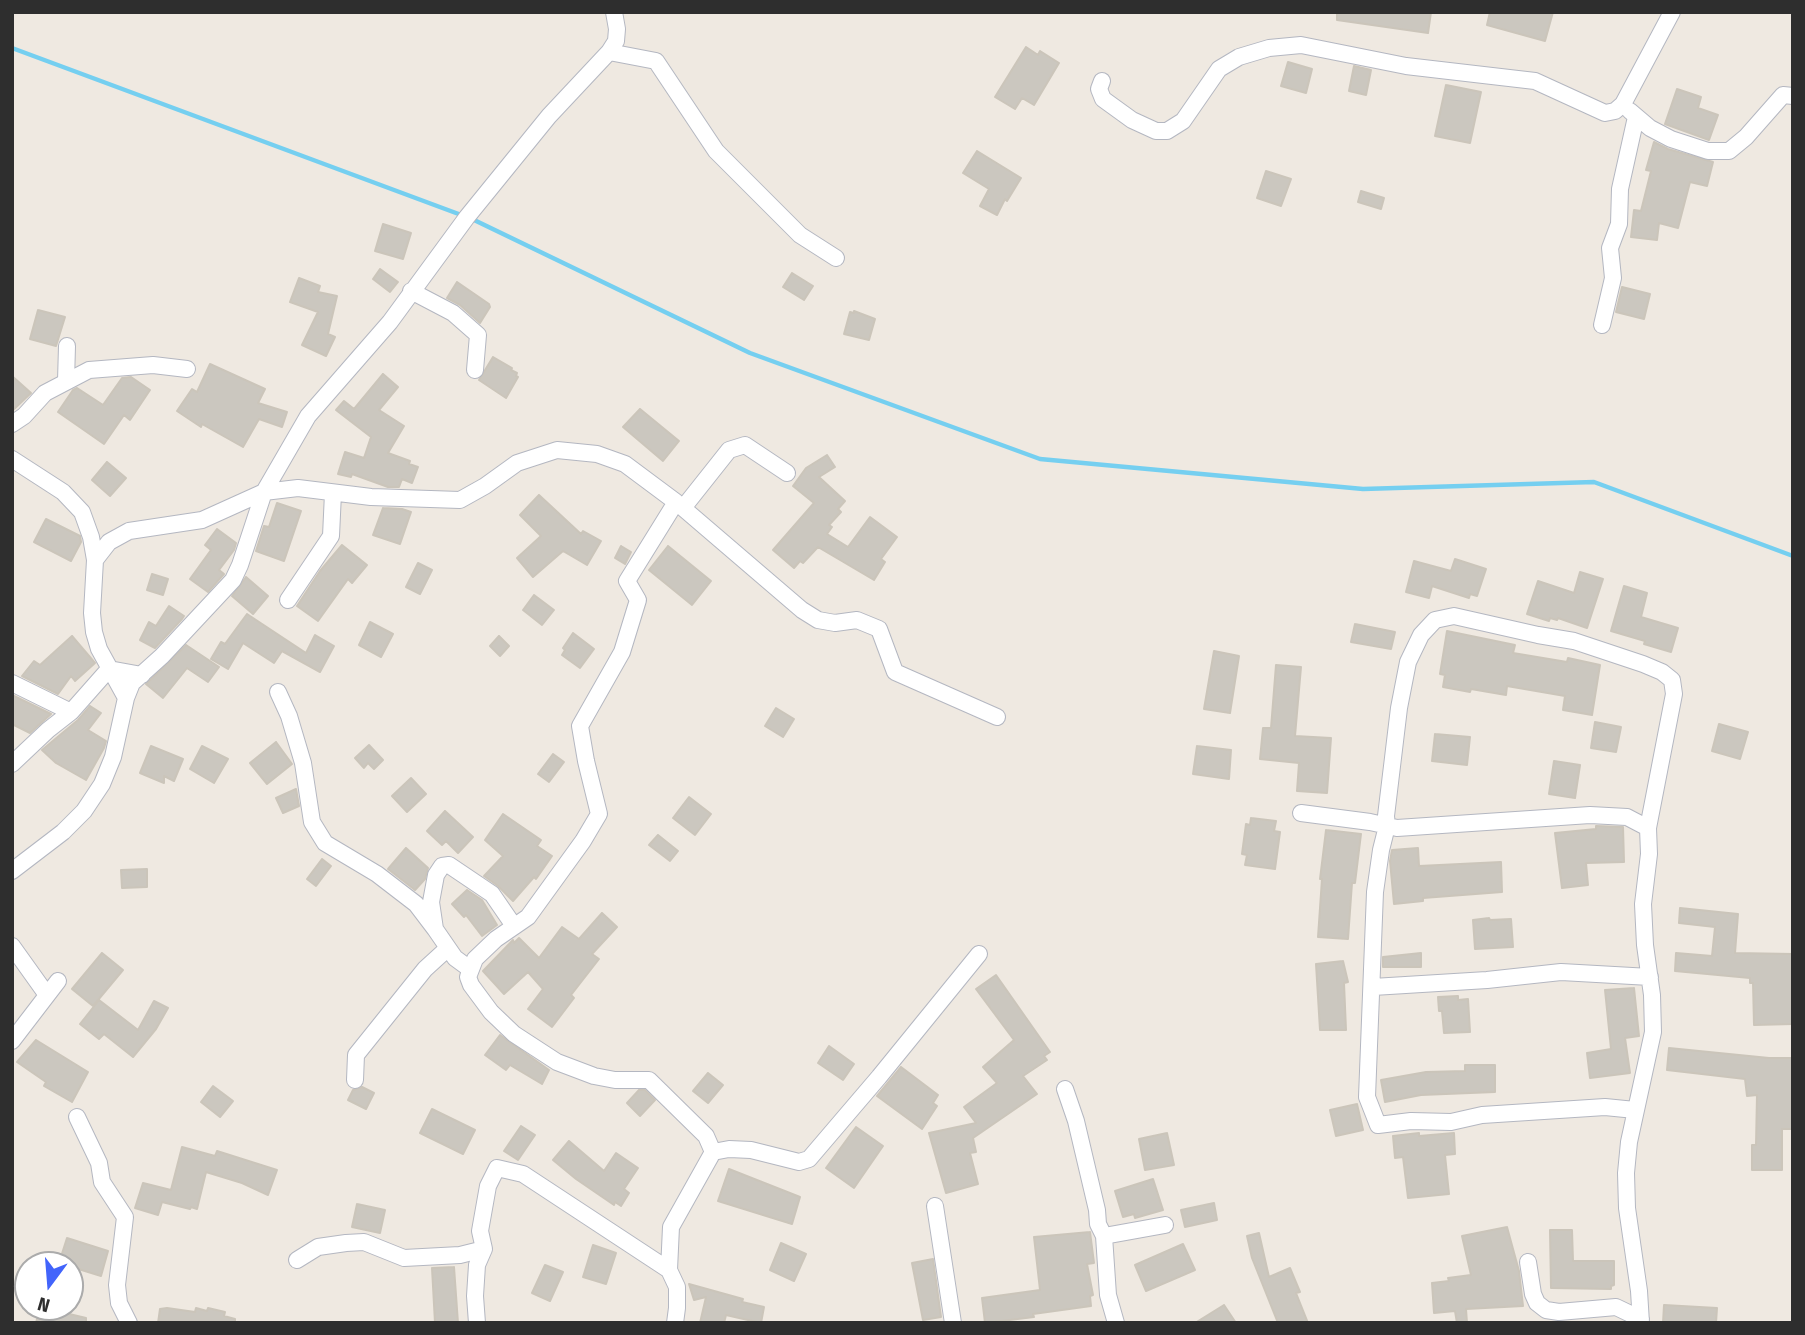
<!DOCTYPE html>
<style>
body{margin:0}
#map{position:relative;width:1805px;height:1335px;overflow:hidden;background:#efe9e1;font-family:"Fira Sans Condensed",sans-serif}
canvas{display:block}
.frame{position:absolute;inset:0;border:14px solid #2e2e2e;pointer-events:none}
.north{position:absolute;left:14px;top:1251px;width:70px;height:70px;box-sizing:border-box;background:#fff;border:2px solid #ababab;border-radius:50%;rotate:196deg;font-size:19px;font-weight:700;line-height:28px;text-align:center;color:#2e2e2e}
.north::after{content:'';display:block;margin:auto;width:24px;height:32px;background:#4264fb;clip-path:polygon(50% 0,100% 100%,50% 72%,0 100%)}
</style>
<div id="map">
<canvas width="1805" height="1335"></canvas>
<div class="frame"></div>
<div class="north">N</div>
</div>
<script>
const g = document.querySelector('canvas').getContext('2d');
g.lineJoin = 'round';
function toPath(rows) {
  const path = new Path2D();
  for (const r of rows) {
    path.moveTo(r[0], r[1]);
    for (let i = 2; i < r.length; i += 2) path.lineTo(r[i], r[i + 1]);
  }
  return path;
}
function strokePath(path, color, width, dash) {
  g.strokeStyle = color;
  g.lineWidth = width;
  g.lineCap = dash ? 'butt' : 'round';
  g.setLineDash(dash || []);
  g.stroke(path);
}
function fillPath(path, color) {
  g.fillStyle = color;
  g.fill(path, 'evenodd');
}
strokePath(toPath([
 [12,48,464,216],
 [472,219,750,353,1040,459,1363,489,1594,482,1793,556]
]), '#75cff0', 4.5);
const building = toPath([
 [1337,12,1431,12,1428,33,1337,20,1337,12],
 [1490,12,1553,12,1545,41,1487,25,1490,12],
 [1026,47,1038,55,1040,51,1059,63,1034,105,1022,98,1015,109,995,97,1026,47],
 [1288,62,1312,69,1306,93,1281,86,1288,62],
 [1354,66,1371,70,1366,95,1349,91,1354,66],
 [1446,85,1481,92,1470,143,1435,136,1446,85],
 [1677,89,1701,97,1698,108,1718,115,1709,140,1665,124,1677,89],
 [1654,142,1668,149,1713,162,1707,186,1690,182,1678,228,1659,223,1657,240,1631,237,1634,210,1641,211,1651,171,1646,170,1654,142],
 [977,151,1021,178,1007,201,1005,199,997,215,980,206,989,189,963,173,977,151],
 [1266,171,1291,179,1281,206,1257,198,1266,171],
 [1361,191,1384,198,1381,209,1358,202,1361,191],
 [383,224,411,233,403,259,375,251,383,224],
 [380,269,398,282,390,292,373,279,380,269],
 [792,273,813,286,804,300,783,287,792,273],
 [299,278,320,286,318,292,337,296,328,334,335,337,326,356,302,345,318,312,290,302,299,278],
 [457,282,489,304,490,307,480,323,460,305,447,298,457,282],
 [1622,287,1650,294,1644,319,1616,312,1622,287],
 [38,310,65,317,56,346,30,339,38,310],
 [854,311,875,319,869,340,844,334,850,312,854,313,854,311],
 [493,357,512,368,511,370,517,373,516,376,518,377,506,398,479,380,493,357],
 [210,364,265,389,258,403,287,412,282,427,259,419,243,447,202,424,201,427,177,411,192,389,197,392,210,364],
 [383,374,398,387,379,410,404,426,388,453,410,461,409,464,418,467,412,483,402,479,399,487,388,487,352,474,351,477,338,474,345,452,364,458,371,437,336,410,344,401,354,409,383,374],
 [12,376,31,393,12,411,12,376],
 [131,377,150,390,130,420,124,415,104,444,58,412,73,390,77,388,103,405,122,378,131,377],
 [640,409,679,441,663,461,623,427,640,409],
 [827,455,835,467,819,477,845,501,838,509,841,512,829,525,832,527,827,534,848,547,870,517,897,537,881,559,885,562,874,580,818,547,803,563,800,561,794,568,773,550,814,503,793,486,806,468,827,455],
 [107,462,126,478,110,496,92,480,107,462],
 [539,495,581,534,583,531,601,541,587,565,563,551,533,577,517,558,541,536,520,515,539,495],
 [277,503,301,511,284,561,256,551,264,526,269,527,277,503],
 [383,508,402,509,411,512,400,544,373,535,383,508],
 [46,519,80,536,81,542,71,561,34,542,46,519],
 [217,529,236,543,234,550,219,570,224,574,208,592,190,579,211,550,205,545,217,529],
 [342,545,367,565,352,583,348,579,318,621,297,606,320,571,342,545],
 [621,546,631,552,625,564,615,558,621,546],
 [668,546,711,581,692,605,649,570,668,546],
 [1455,559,1486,569,1477,596,1470,594,1469,598,1432,586,1429,598,1406,592,1414,561,1451,571,1455,559],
 [418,563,432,570,420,594,406,587,418,563],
 [1580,572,1603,579,1587,628,1558,618,1557,620,1550,618,1549,621,1527,614,1538,581,1574,593,1580,572],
 [152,574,168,579,163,595,147,590,152,574],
 [246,577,268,596,253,614,232,596,246,577],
 [1624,586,1647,593,1641,617,1678,628,1671,652,1644,644,1645,641,1611,631,1624,586],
 [534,595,554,610,542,625,523,610,534,595],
 [169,606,184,616,182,619,155,648,140,640,149,622,156,626,169,606],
 [247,614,306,653,315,635,334,646,320,672,282,651,274,663,243,643,228,669,211,659,221,642,225,644,247,614],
 [370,622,393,634,381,657,359,645,370,622],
 [1355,624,1395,632,1391,649,1351,642,1355,624],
 [1447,631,1515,645,1513,653,1567,662,1568,658,1600,665,1592,715,1563,710,1565,696,1507,686,1506,695,1471,689,1470,692,1443,687,1445,675,1440,674,1447,631],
 [573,633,594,649,580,668,562,655,565,650,563,648,573,633],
 [72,636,95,663,75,681,71,676,58,694,22,676,34,661,40,665,72,636],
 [499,636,509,646,500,656,490,646,499,636],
 [186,645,219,667,208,682,187,668,163,698,146,684,186,645],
 [1214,651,1239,656,1230,713,1204,709,1214,651],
 [1276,665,1301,667,1295,736,1331,738,1327,793,1297,791,1299,763,1260,759,1263,728,1271,728,1276,665],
 [12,695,51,714,30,733,12,724,12,695],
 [90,706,101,713,88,730,106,741,104,748,86,780,56,763,42,750,78,720,90,706],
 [776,708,794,719,783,737,765,726,776,708],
 [1595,722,1621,727,1616,752,1591,748,1595,722],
 [1719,724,1748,732,1740,759,1712,751,1719,724],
 [1435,734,1470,737,1467,765,1432,761,1435,734],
 [276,742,292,764,267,784,250,763,276,742],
 [369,745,383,760,374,769,368,763,364,768,355,758,369,745],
 [151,746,183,759,174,781,164,776,164,783,140,773,151,746],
 [202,746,228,759,214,783,190,769,202,746],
 [1197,746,1231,750,1229,779,1193,774,1197,746],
 [553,754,564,762,549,782,538,774,553,754],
 [1554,761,1580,765,1575,798,1549,794,1554,761],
 [411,778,426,794,407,812,392,796,411,778],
 [296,789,299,806,283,813,276,798,296,789],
 [689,797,711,814,695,835,673,818,689,797],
 [445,811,473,837,458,853,446,841,442,845,427,831,445,811],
 [503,814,541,840,537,846,552,856,536,879,534,877,513,901,498,886,484,876,503,856,485,840,503,814],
 [1251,818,1276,821,1274,831,1280,832,1275,869,1245,865,1247,855,1242,854,1246,824,1250,825,1251,818],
 [1596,826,1623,827,1624,862,1586,863,1588,885,1562,888,1555,833,1596,829,1596,826],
 [1326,830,1361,834,1355,883,1352,883,1348,939,1318,937,1322,879,1320,879,1326,830],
 [658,835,678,851,670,861,649,845,658,835],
 [406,848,428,868,425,879,415,890,388,869,406,848],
 [1418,848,1419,866,1501,862,1502,892,1423,898,1423,901,1394,904,1390,861,1392,850,1418,848],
 [322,859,331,866,316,886,307,879,322,859],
 [147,869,147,887,122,888,121,870,147,869],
 [467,890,482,900,497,925,482,936,466,915,464,917,452,904,467,890],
 [1680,908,1738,914,1735,953,1793,954,1793,1024,1754,1025,1753,983,1750,983,1750,978,1675,971,1676,953,1712,956,1715,927,1679,923,1680,908],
 [602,913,617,927,592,954,599,959,571,995,574,998,552,1027,528,1009,543,989,528,972,504,994,483,971,513,940,514,943,519,938,539,958,562,927,579,939,602,913],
 [1489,918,1490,920,1511,919,1513,947,1475,949,1473,920,1489,918],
 [102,953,123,970,93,1006,72,989,102,953],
 [1421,953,1421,967,1383,967,1383,957,1421,953],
 [1343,961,1348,982,1344,983,1346,1030,1320,1030,1316,964,1343,961],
 [996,975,1050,1052,1044,1056,1047,1060,1023,1076,1037,1094,973,1138,976,1152,970,1153,978,1184,946,1193,929,1133,976,1123,964,1107,997,1083,983,1067,1014,1040,976,989,996,975],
 [1634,988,1639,1036,1625,1038,1630,1073,1590,1078,1587,1053,1611,1049,1605,990,1634,988],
 [1458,996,1458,1000,1468,999,1470,1032,1444,1033,1442,1011,1439,1011,1438,997,1458,996],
 [99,1000,138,1030,154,1001,168,1008,156,1029,133,1057,104,1034,99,1039,80,1024,99,1000],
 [500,1035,549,1070,542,1084,510,1065,506,1070,485,1055,500,1035],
 [36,1040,88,1072,72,1102,44,1086,46,1082,17,1062,36,1040],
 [829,1046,854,1064,843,1080,818,1063,829,1046],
 [1669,1048,1769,1058,1793,1058,1793,1129,1782,1129,1782,1170,1752,1170,1752,1145,1756,1145,1757,1095,1747,1096,1745,1079,1667,1070,1669,1048],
 [1465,1065,1495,1065,1495,1092,1421,1095,1385,1102,1381,1080,1426,1072,1465,1071,1465,1065],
 [901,1067,938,1095,933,1103,937,1106,922,1129,877,1096,901,1067],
 [708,1073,723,1085,708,1103,693,1091,708,1073],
 [213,1086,233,1101,220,1117,201,1102,213,1086],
 [362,1087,374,1093,366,1109,348,1100,353,1090,362,1087],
 [639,1090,645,1090,655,1100,640,1116,627,1103,639,1090],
 [1357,1104,1363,1130,1336,1136,1330,1110,1357,1104],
 [432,1109,475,1130,463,1154,420,1133,432,1109],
 [521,1126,535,1135,518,1160,504,1151,521,1126],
 [856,1127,883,1146,854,1188,826,1168,856,1127],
 [1167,1133,1174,1165,1145,1170,1139,1139,1167,1133],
 [1419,1133,1419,1136,1454,1133,1455,1154,1445,1155,1449,1194,1408,1198,1403,1157,1395,1158,1393,1136,1419,1133],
 [569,1141,604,1171,616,1153,638,1168,624,1189,629,1193,621,1206,615,1202,614,1205,576,1179,553,1160,569,1141],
 [182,1147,215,1156,217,1151,277,1170,268,1195,242,1183,206,1172,197,1209,191,1207,190,1209,162,1202,158,1215,135,1208,143,1183,171,1190,182,1147],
 [729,1169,800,1197,792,1224,718,1201,729,1169],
 [1153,1179,1163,1210,1135,1218,1134,1214,1123,1217,1115,1191,1153,1179],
 [1214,1203,1217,1220,1185,1227,1181,1210,1214,1203],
 [357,1204,385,1210,380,1233,352,1227,357,1204],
 [1507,1227,1519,1271,1523,1306,1466,1309,1467,1323,1457,1323,1455,1311,1434,1313,1432,1283,1449,1281,1448,1278,1471,1275,1462,1236,1507,1227],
 [1550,1230,1572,1230,1573,1261,1614,1261,1614,1285,1611,1286,1611,1289,1551,1288,1550,1230],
 [1090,1232,1094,1263,1087,1264,1093,1295,1090,1296,1091,1306,1033,1314,1034,1317,985,1323,982,1298,1040,1290,1034,1237,1090,1232],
 [1259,1233,1269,1277,1290,1268,1300,1292,1296,1293,1308,1323,1278,1323,1252,1258,1247,1236,1259,1233],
 [67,1238,108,1251,101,1276,59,1263,67,1238],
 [781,1243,806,1254,794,1281,770,1270,781,1243],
 [1183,1244,1195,1270,1146,1291,1135,1265,1183,1244],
 [593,1245,616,1253,606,1284,583,1277,593,1245],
 [933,1259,941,1317,923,1320,912,1263,933,1259],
 [545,1265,563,1272,550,1301,532,1293,545,1265],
 [454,1267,458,1323,435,1323,432,1268,454,1267],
 [689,1284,743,1299,742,1302,764,1307,761,1323,726,1315,724,1323,700,1323,706,1297,694,1300,689,1284],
 [1224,1305,1236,1323,1195,1323,1224,1305],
 [1664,1305,1717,1308,1716,1323,1663,1323,1664,1305],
 [40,1307,86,1318,86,1323,36,1323,40,1307],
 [167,1308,195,1312,196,1308,207,1311,208,1308,225,1312,224,1316,235,1319,235,1323,158,1323,160,1309,167,1308]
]);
fillPath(building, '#cbc7bf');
strokePath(building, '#cbc5ba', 2);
const minor = toPath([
 [609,52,656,61,716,151,800,235,836,258],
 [1102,81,1099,89,1103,99,1132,120,1156,131,1167,131,1183,121,1219,69,1239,57,1269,48,1301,45,1406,66,1535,81,1605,113,1615,111,1623,104,1672,12],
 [1630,111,1650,128,1671,139,1708,151,1729,151,1746,137,1783,95,1793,96],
 [411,291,453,313,478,335,475,370],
 [1602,325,1613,278,1610,248,1619,224,1620,189,1636,117],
 [66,381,67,346],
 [12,424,24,416,45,393,89,370,153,365,187,369],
 [12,459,63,492,82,512,91,537,95,560,92,613,94,632,99,649,126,698],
 [676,502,627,581,638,600,622,652,580,726,586,761,599,814,583,841,528,917,496,939,475,959,468,977,471,985,491,1012,514,1034,557,1062,594,1076,615,1080,649,1080,706,1136,713,1152],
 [683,508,729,450,745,445,787,473],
 [95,560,109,542,129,531,202,520,264,492,298,488,371,497,460,500,485,486,517,463,557,450,597,454,625,464,676,502,802,610,818,620,835,623,857,620,879,629,895,672,997,717],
 [288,600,331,536,333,493],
 [12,683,71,712],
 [278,692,289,716,303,763,312,822,325,843,377,874,416,904,435,929],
 [12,764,48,730,71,712,109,669,142,675],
 [1301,813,1370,822,1397,828,1590,815,1627,817,1648,828],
 [12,871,63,832,84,811,102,784,113,757,126,698,132,683,162,656,233,580,240,565,264,492,308,416,390,322,467,217,549,116,609,52,616,41,617,29,614,12],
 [12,946,47,995],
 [470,969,455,958,435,929,431,902,436,875,442,866,449,865,492,894,514,926],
 [1373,987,1487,980,1561,972,1650,977],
 [12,1041,58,981],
 [355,1080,356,1055,425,969,448,948],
 [1065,1089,1076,1121,1097,1210,1098,1224,1104,1236,1108,1295,1116,1323],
 [1635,1110,1605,1107,1482,1115,1451,1122,1411,1121,1378,1125,1367,1097,1375,892,1381,850,1387,826,1386,816,1399,708,1408,662,1421,635,1435,620,1454,616,1538,635,1574,641,1643,664,1662,672,1672,680,1674,694,1648,828,1649,854,1643,904,1645,945,1652,995,1653,1032,1629,1142,1626,1173,1627,1208,1639,1291,1641,1323],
 [77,1117,99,1163,102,1182,125,1217,117,1285,119,1303,129,1323],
 [935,1206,953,1323],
 [1104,1236,1165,1225],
 [297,1260,318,1247,346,1243,364,1242,404,1258,460,1255,484,1249],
 [1528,1262,1533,1294,1537,1303,1546,1310,1559,1312,1616,1307,1641,1319],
 [477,1323,475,1296,477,1265,484,1249,480,1231,488,1186,497,1168,523,1174,669,1270],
 [675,1323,677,1308,677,1287,669,1270,671,1227,713,1152,729,1149,751,1150,799,1162,809,1159,879,1077,979,954]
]);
strokePath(minor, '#b4b7c1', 18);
strokePath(minor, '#fff', 16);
</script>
